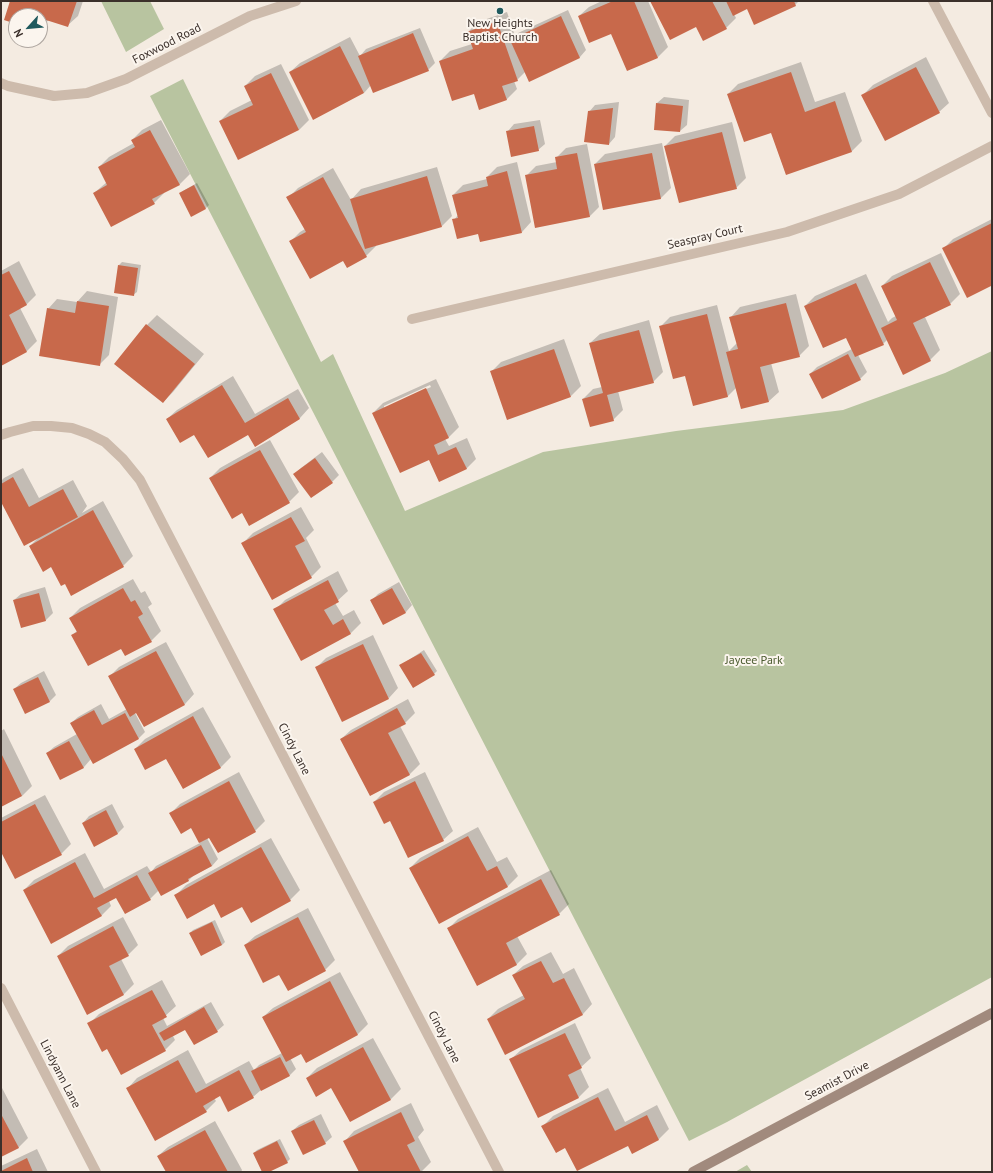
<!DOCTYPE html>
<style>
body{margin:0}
#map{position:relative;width:993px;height:1173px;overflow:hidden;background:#f4ebe1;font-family:"PT Sans",sans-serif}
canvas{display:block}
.frame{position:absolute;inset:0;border:2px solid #3b302b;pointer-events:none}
.north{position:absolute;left:8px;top:8px;width:40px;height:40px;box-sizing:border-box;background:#fbf5ee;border:1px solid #aea6a0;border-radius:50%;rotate:243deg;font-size:11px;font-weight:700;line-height:16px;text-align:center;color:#3b302b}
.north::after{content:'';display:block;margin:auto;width:14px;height:18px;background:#1f5a5e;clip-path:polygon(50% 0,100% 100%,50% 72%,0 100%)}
</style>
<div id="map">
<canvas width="993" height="1173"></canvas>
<div class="frame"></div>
<div class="north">N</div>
</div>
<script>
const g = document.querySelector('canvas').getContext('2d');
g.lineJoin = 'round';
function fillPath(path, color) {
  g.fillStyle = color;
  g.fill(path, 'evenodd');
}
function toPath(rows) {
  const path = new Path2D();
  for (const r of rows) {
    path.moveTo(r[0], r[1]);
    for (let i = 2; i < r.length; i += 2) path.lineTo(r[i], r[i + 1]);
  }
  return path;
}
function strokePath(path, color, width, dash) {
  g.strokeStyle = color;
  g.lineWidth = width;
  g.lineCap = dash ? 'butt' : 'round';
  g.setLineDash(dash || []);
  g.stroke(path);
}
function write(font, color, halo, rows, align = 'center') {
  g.font = font + ' "PT Sans",sans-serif';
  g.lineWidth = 4;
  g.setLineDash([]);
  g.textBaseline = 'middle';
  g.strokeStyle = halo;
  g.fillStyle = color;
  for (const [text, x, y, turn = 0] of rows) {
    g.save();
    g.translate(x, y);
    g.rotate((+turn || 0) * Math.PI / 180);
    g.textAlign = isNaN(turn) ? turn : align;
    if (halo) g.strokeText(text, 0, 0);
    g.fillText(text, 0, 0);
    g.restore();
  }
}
fillPath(toPath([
 [101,1,150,1,164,29,126,52],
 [183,79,321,362,333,354,405,511,543,452,676,431,843,410,945,373,992,351,992,977,727,1122,689,1141,150,96],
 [747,1165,752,1172,735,1172]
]), '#b8c4a0');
fillPath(toPath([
 [11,1,83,1,78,16,68,25,49,20,45,23,40,22,40,16,16,16,16,23],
 [602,1,648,1,668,47,658,57,628,70,612,33,579,16,589,7],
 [651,1,799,1,795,5,747,8,734,14,736,18,726,28,696,26],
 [568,10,586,50,580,57,530,80,526,71,517,80,514,81,517,89,507,99,480,108,474,92,440,61,450,51,472,44,468,32,478,22,507,12,515,36,518,33],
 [420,28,435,63,428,70,371,85,364,93,290,72,300,63,350,37,360,56,366,49],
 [926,57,949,103,939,112,863,95,873,85],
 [801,62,815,102,845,92,862,141,852,151,786,174,771,131,728,94,738,84],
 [281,64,309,120,299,130,220,121,230,111,252,100,245,86,255,76],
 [664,97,689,100,687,125,680,131,657,103],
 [619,102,615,137,609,144,589,112,595,105],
 [161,120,190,174,180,184,164,192,164,193,154,203,94,193,107,182,99,167,109,157,134,143,132,140,142,130],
 [540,120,545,144,538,150,508,131,514,124],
 [732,122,746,178,736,188,665,146,675,136],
 [662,143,671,188,661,198,604,209,595,164,605,154],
 [587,144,599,207,589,217,526,176,536,166,557,162,556,158,566,148],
 [517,162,531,222,522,232,454,220,458,215,453,195,463,185,487,179,487,177,497,167],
 [437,167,452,216,442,226,376,245,376,246,366,256,344,260,290,242,300,232,305,229,288,198,298,188,333,168,351,200,361,189],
 [197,183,209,205,206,208,191,216,180,194,183,191],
 [992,219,992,286,991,284,943,249,953,239],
 [941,253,960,294,950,304,925,317,940,350,930,360,887,340,883,344,858,355,867,372,860,379,810,374,817,367,852,349,846,336,805,306,815,296,866,274,888,322,892,318,896,316,882,286,892,276],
 [19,261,36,295,26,305,20,308,37,341,27,351,1,365,1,271],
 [122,262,141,265,137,292,133,295,119,265],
 [87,291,118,297,109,355,99,365,48,309,57,299,77,302],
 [796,294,809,346,799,356,771,363,779,392,769,401,736,388,728,396,693,404,685,374,660,327,670,317,717,305,729,351,737,343,731,317,740,307],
 [157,315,204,354,173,392,163,402,147,325],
 [649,320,663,372,653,382,618,391,623,410,613,420,583,399,593,389,602,387,590,343,600,334],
 [564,339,581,386,571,396,491,372,501,362],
 [233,376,255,414,298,389,309,408,300,418,255,445,248,433,195,433,167,419,177,410],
 [436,379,459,427,449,437,445,439,449,446,467,438,476,459,466,469,430,458,373,413,383,403],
 [430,385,431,387,384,408,384,406],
 [270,440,299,492,289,502,242,512,210,478,220,468],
 [322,452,339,475,332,482,311,497,295,474,301,468],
 [23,468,39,498,73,480,87,506,82,513,103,501,133,556,123,566,65,583,51,566,30,546,38,538,1,500,1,481,4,478],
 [301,507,314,530,306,538,321,567,311,577,243,543,253,533],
 [338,571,348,591,335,603,343,616,354,610,361,623,351,633,302,660,275,610,285,600],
 [133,579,141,593,145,591,152,604,148,607,161,631,151,641,121,648,72,635,77,631,70,618,80,608],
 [399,582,412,605,406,612,384,624,371,601,378,594],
 [45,587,53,613,46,620,22,627,14,600,21,594],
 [373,635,398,688,389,698,316,668,326,658],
 [166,642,194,694,185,704,137,712,135,713,145,732,139,738,91,759,84,767,61,779,47,753,54,747,77,734,71,723,78,717,101,704,109,719,127,709,109,677,119,667],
 [424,650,437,671,434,674,404,663],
 [44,671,56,695,50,701,14,689,21,683],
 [408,699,415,713,405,723,400,726,420,764,410,774,370,795,341,739,351,730],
 [203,707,231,757,221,767,183,788,167,757,135,749,145,739],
 [4,729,32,786,22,796,1,806,1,731],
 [239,772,265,821,255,831,218,851,210,836,207,838,218,859,212,866,194,875,189,880,161,895,159,890,150,899,117,897,109,901,111,906,101,916,24,890,34,880,85,853,104,889,147,866,151,872,156,866,200,843,191,827,171,813,180,804],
 [425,772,453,831,443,840,374,802,384,792],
 [45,795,71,844,61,854,1,849,1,818],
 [112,804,124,827,118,833,95,845,83,823,89,816],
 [478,827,497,862,507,857,518,876,508,886,440,922,410,868,420,858],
 [271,838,300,890,290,900,243,906,214,903,176,895,186,885],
 [551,870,569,904,559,914,517,936,527,954,517,964,478,985,448,929,458,919],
 [308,908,335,960,325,970,280,973,245,945,255,936],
 [123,917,138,945,128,955,121,959,134,984,124,994,88,1013,58,956,68,946],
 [215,920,225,942,222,945,201,955,190,933,193,930],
 [551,952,563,974,574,968,592,1004,583,1014,505,1053,488,1019,498,1009,524,995,513,975,523,966],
 [340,972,368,1024,358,1034,306,1061,301,1052,290,1058,296,1069,289,1076,261,1090,253,1097,220,1095,214,1098,216,1101,206,1111,128,1088,137,1078,188,1050,206,1084,249,1061,254,1070,259,1065,282,1053,263,1017,273,1008],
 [162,980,176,1006,163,1018,167,1026,211,1002,224,1025,217,1031,186,1028,173,1036,175,1040,165,1050,89,1024,99,1014],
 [575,1023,591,1058,580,1068,589,1087,579,1097,538,1117,511,1059,521,1050],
 [373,1038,401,1089,391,1099,350,1121,332,1087,307,1078,317,1068],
 [1,1086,28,1138,18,1148,1,1156],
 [608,1088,625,1122,657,1105,669,1129,659,1139,632,1153,628,1144,565,1147,543,1126,553,1116],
 [411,1103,424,1130,418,1137,431,1162,421,1172,360,1172,345,1141,354,1131],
 [321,1114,332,1137,325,1143,292,1131,299,1125],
 [215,1121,242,1170,241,1172,167,1172,158,1156,168,1147],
 [280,1139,290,1159,287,1162,267,1172,263,1172,254,1153,257,1150],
 [37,1149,48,1172,1,1172,1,1166]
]), '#0003');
fillPath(toPath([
 [10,1,77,1,68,27,46,20,45,25,40,23,40,16,16,16,16,24,4,20],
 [613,1,634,1,658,58,627,71,611,34,589,43,578,16],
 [650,1,712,1,727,29,703,41,696,27,670,40],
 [726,1,794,1,796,6,754,25,747,9,733,16],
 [561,16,580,58,529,82,510,40],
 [497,21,518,81,502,86,507,100,479,110,474,94,452,101,439,61,473,49,467,32],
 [413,33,429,71,373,93,358,56],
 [340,46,364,93,313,120,289,72],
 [916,67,940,113,885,141,861,95],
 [791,72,805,112,835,101,852,152,786,175,771,133,744,142,727,94],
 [271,73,299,130,238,160,219,121,253,105,244,86],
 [656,103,683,106,680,132,654,130],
 [613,108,609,145,584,142,588,111],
 [534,126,539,151,511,157,506,131],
 [150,130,180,185,152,199,155,204,111,227,93,193,107,185,98,167,135,147,131,140],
 [722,132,737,189,679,203,664,146],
 [577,153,590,217,535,228,525,175,557,169,555,157],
 [652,153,661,199,603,210,594,164],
 [507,171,522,233,480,242,478,234,457,239,452,219,458,218,452,195,488,186,486,177],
 [427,176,442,227,365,249,350,199],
 [323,177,367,257,347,268,343,261,310,279,289,241,306,232,286,197],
 [194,185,206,209,191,217,179,193],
 [992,223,992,288,991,286,967,298,942,248],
 [930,262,951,305,913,323,931,361,903,375,881,328,897,320,881,286],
 [118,265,138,268,134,296,114,293],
 [9,271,27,305,9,315,27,352,1,366,1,275],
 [856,283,884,345,855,357,846,338,823,348,804,306],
 [77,301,109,306,100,366,39,356,47,308,75,313],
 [786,303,800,357,760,367,769,402,741,409,726,352,738,349,729,317],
 [707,314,728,397,693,406,685,376,673,379,659,326],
 [146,324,195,364,163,403,114,364],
 [639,330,654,383,607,395,614,421,590,427,582,399,603,393,589,343],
 [554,349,571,397,507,420,490,371],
 [848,354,861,380,822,399,809,374],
 [222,385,245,423,288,398,300,419,255,447,248,435,208,458,194,435,180,443,166,419],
 [426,388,449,438,434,445,438,455,456,447,467,469,439,482,429,460,400,473,372,413],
 [260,450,290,503,249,526,242,513,232,519,209,478],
 [315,458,333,483,311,498,293,474],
 [13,477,29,507,63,489,78,517,24,546,1,502,1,484],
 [93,510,124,567,71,596,65,584,61,586,51,567,43,572,29,546],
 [291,517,305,541,295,546,312,578,272,600,241,543],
 [328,580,339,602,324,610,333,625,343,619,351,634,301,661,273,609],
 [123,588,131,602,135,600,143,614,138,617,152,642,125,656,121,649,88,666,71,635,77,632,69,618],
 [392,588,406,613,383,625,370,600],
 [39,593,46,621,21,628,13,600],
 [363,644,389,699,342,722,315,667],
 [156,651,185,705,144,727,136,713,130,717,108,676],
 [421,653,435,675,413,688,399,665],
 [38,677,50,702,25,714,13,689],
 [397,708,406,724,388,733,410,775,370,796,340,739],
 [94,710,102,725,125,713,139,739,93,764,70,723],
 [193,716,221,768,183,789,166,759,145,770,134,749],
 [69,741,84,768,60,780,46,753],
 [1,753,22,796,1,807],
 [229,781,256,832,218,853,209,838,199,843,191,828,181,834,169,813],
 [415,781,444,841,408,858,390,821,384,824,373,802],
 [35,804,62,855,15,879,1,852,1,822],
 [106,810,118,834,94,847,82,823],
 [468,836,487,871,497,866,508,887,439,924,409,868],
 [201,845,212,866,188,879,189,881,161,896,148,873],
 [261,847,291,901,251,923,242,907,221,918,214,904,187,919,174,895],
 [75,862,94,898,137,875,151,900,125,914,116,898,97,908,102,916,51,944,23,890],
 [541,879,560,915,506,943,517,965,477,986,447,928],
 [298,917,326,971,288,991,279,975,263,983,244,945],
 [212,922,222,945,201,956,189,933],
 [113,926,129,956,109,966,124,995,87,1015,57,956],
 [541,961,553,983,564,978,583,1015,505,1055,487,1019,525,999,512,975],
 [330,981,358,1035,306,1063,301,1054,286,1062,262,1017],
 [152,990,167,1017,152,1025,166,1051,121,1075,107,1049,102,1052,87,1023],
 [204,1007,218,1032,194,1045,185,1030,164,1041,159,1033],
 [565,1033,582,1068,568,1075,579,1098,538,1118,509,1059],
 [363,1047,391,1100,350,1122,331,1088,316,1097,306,1078],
 [280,1057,290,1076,261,1091,251,1071],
 [178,1060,196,1093,239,1070,254,1098,228,1112,220,1096,203,1106,207,1112,155,1141,126,1088],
 [598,1097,615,1131,647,1115,659,1140,632,1154,628,1146,577,1171,565,1148,556,1153,541,1126],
 [401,1112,415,1141,407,1145,421,1172,359,1172,343,1141],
 [1,1114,19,1148,1,1157],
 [314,1120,326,1144,303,1155,291,1131],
 [205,1130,228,1172,166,1172,157,1156],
 [277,1141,288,1163,269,1172,262,1172,253,1153],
 [27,1158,33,1172,1,1172,1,1171]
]), '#c8694b');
strokePath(toPath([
 [933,1,992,113],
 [1,83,8,86,54,96,87,93,126,79,250,16,296,1],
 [412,319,787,232,899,194,992,146],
 [1,435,10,432,33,426,51,426,72,428,89,434,105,442,123,459,140,480,499,1172],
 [1,988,96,1172]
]), '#cdbbac', 10);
strokePath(toPath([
 [693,1172,992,1013]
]), '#a18a7d', 10);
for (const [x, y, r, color] of [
 [500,11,4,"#1f5a5e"]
]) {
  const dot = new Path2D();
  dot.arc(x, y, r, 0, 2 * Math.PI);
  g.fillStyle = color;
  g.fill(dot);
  strokePath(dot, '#fbf5ee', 1.5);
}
write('12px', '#3b302b', '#fbf5ee', [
 ["New Heights",500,24],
 ["Baptist Church",500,38]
]);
write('12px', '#3b302b', '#fbf5ee', [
 ["Foxwood Road",167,44,-27],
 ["Seaspray Court",705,237,-13],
 ["Cindy Lane",294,749,63],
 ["Cindy Lane",444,1037,63],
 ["Lindyann Lane",60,1074,63],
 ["Seamist Drive",837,1081,-28]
]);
write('12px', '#4a5a2e', '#fbf5ee', [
 ["Jaycee Park",754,661]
]);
</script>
